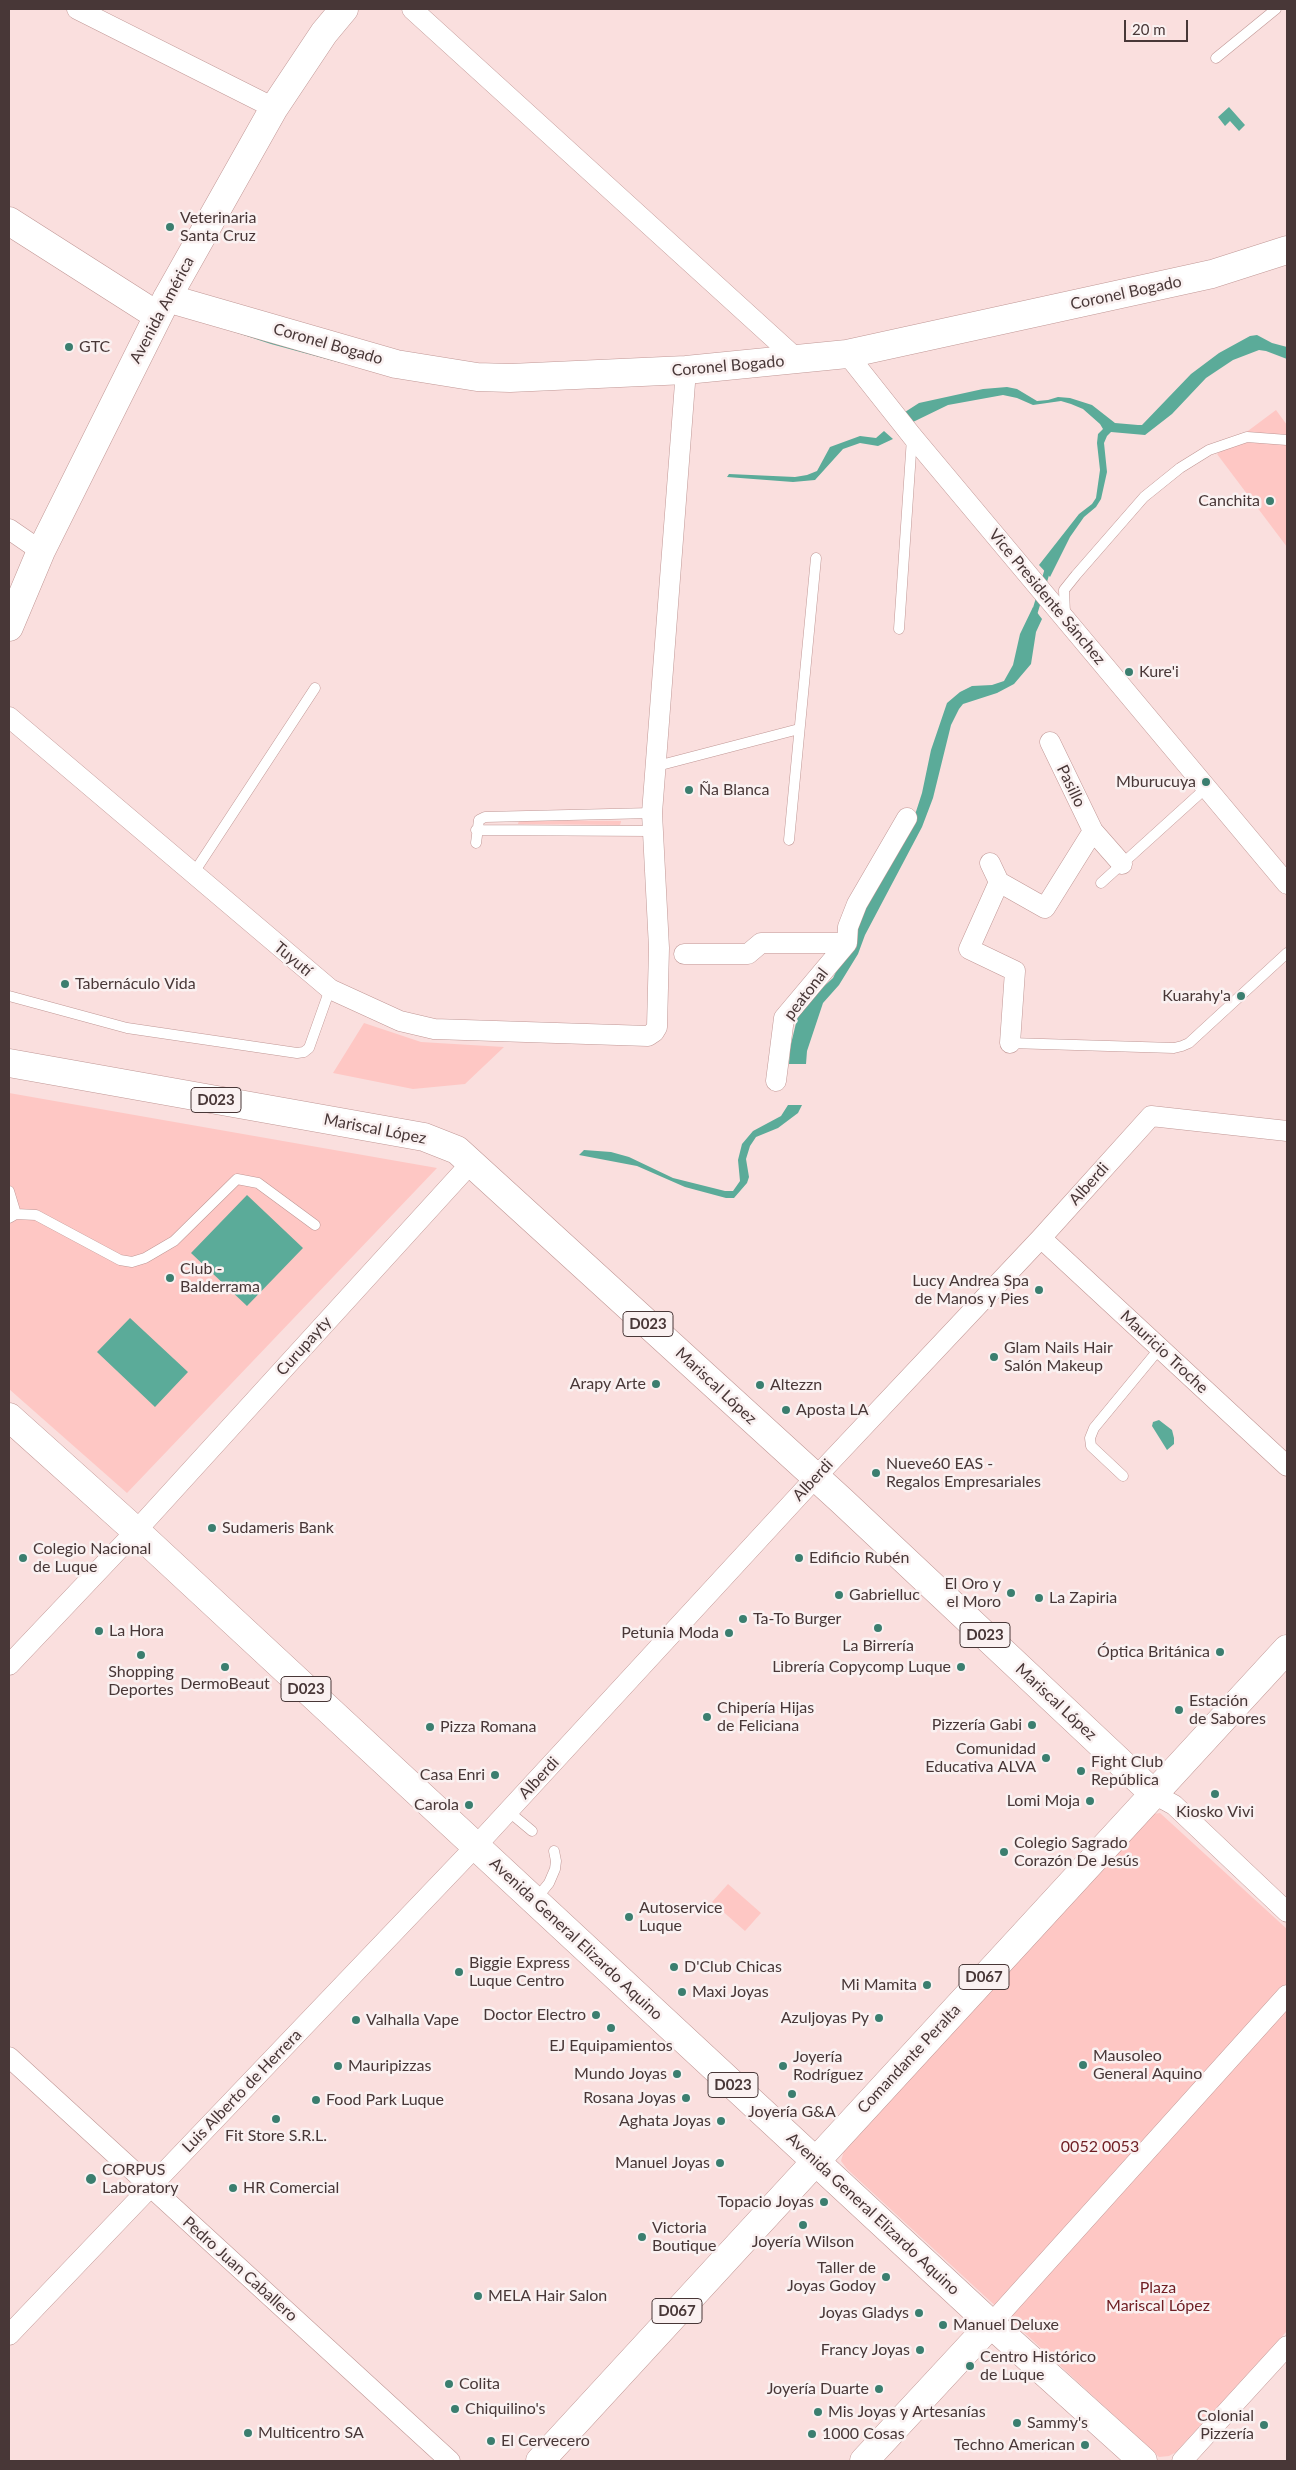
<!DOCTYPE html>
<meta charset="utf-8">
<style>
body{margin:0}
#map{position:relative;width:1296px;height:2470px;overflow:hidden;background:#fadfde;font-family:Lato,sans-serif}
canvas{display:block}
.frame{position:absolute;inset:0;border:10px solid #483737;pointer-events:none}
.scale{position:absolute;left:1124px;top:20px;width:64px;height:22px;box-sizing:border-box;border:2px solid #483737;border-top:0;padding-left:6px;font-size:15px;line-height:18px;white-space:nowrap;color:#483737;-webkit-text-stroke:4px #faf1f1;paint-order:stroke}
</style>
<div id="map">
<canvas width="1296" height="2470"></canvas>
<div class="frame"></div>
<div class="scale">20 m</div>
</div>
<script>
const g = document.querySelector('canvas').getContext('2d');
g.lineJoin = 'round';
function fillPath(path, color) {
  g.fillStyle = color;
  g.fill(path, 'evenodd');
}
function toPath(rows) {
  const path = new Path2D();
  for (const r of rows) {
    path.moveTo(r[0], r[1]);
    for (let i = 2; i < r.length; i += 2) path.lineTo(r[i], r[i + 1]);
  }
  return path;
}
function strokePath(path, color, width, dash) {
  g.strokeStyle = color;
  g.lineWidth = width;
  g.lineCap = dash ? 'butt' : 'round';
  g.setLineDash(dash || []);
  g.stroke(path);
}
function write(font, color, halo, rows, align = 'center') {
  g.font = font + ' Lato,sans-serif';
  g.lineWidth = 5;
  g.setLineDash([]);
  g.textBaseline = 'middle';
  g.strokeStyle = halo;
  g.fillStyle = color;
  for (const [text, x, y, turn = 0] of rows) {
    g.save();
    g.translate(x, y);
    g.rotate((+turn || 0) * Math.PI / 180);
    g.textAlign = isNaN(turn) ? turn : align;
    if (halo) g.strokeText(text, 0, 0);
    g.fillText(text, 0, 0);
    g.restore();
  }
}
fillPath(toPath([
 [1276,410,1287,425,1287,547,1217,454],
 [519,820,621,821,621,822,620,825,518,824],
 [364,1023,421,1042,504,1047,465,1084,413,1089,333,1073],
 [9,1093,437,1168,127,1493,9,1389],
 [1160,1813,1287,1929,1287,2331,1176,2452,1169,2456,1159,2457,847,2169,841,2161,845,2147,1154,1814],
 [728,1884,761,1913,745,1931,712,1902]
]), '#fec7c4');
fillPath(toPath([
 [1229,107,1245,125,1239,131,1230,121,1225,126,1218,117],
 [180,312,271,342,342,361,341,363,271,344,179,314],
 [1257,335,1272,343,1287,347,1287,359,1266,351,1259,350,1233,360,1206,378,1172,414,1145,435,1111,432,1107,436,1104,443,1107,472,1101,499,1096,507,1084,517,1070,537,1050,577,1039,565,1079,514,1092,504,1096,498,1100,470,1097,443,1098,434,1103,429,1100,424,1083,409,1071,404,1061,401,1033,405,1017,398,1003,395,948,405,913,422,905,412,919,403,983,389,1007,387,1017,389,1037,401,1048,400,1058,397,1070,398,1092,405,1115,423,1138,425,1142,425,1191,374,1219,353,1250,336],
 [884,431,893,439,878,446,860,443,843,449,815,480,793,482,727,477,729,474,795,477,807,475,817,471,830,447,860,436,876,438],
 [1033,607,1042,619,1036,632,1031,664,1014,684,997,693,963,704,959,709,951,725,933,798,922,827,865,935,858,954,839,985,823,1003,807,1051,806,1064,789,1064,790,1048,797,1019,805,1004,833,978,846,951,851,925,913,821,922,793,931,750,947,703,960,692,972,686,992,685,1004,681,1013,665,1020,634],
 [788,1105,802,1105,798,1113,778,1128,756,1137,750,1146,746,1159,749,1177,747,1183,734,1198,726,1198,685,1187,637,1166,579,1155,584,1150,611,1152,629,1157,673,1178,725,1191,733,1191,740,1181,738,1160,742,1144,753,1131,781,1116],
 [247,1195,303,1248,247,1306,191,1253],
 [130,1318,188,1372,155,1407,97,1352],
 [1159,1420,1172,1430,1174,1438,1174,1444,1167,1450,1152,1426,1153,1422]
]), '#5bab99');
strokePath(toPath([
 [1033,618,1049,565]
]), '#5bab99', 6);
const lane = toPath([
 [1216,58,1276,9],
 [1065,614,1064,590,1076,575,1144,497,1180,468,1209,450,1247,437,1287,440],
 [899,629,912,438],
 [657,766,799,729],
 [476,830,651,831],
 [789,840,816,558],
 [476,843,479,820,485,817,652,813],
 [193,874,315,688],
 [1101,883,1206,788],
 [9,996,127,1028,297,1053,304,1052,309,1048,330,989],
 [1010,1043,1174,1048,1182,1046,1189,1043,1287,953],
 [9,1191,16,1214],
 [9,1218,16,1214,36,1215,120,1260,132,1262,145,1258,174,1241,237,1179,258,1183,315,1225],
 [1123,1476,1091,1446,1090,1438,1094,1428,1160,1348],
 [508,1811,532,1831],
 [536,1899,549,1883,555,1869,556,1861,554,1851]
]);
const street = toPath([
 [77,9,274,108],
 [412,9,798,360],
 [847,354,912,436,1287,884],
 [9,529,41,551],
 [9,717,330,989,400,1021,434,1029,648,1036,654,1032,657,1027,659,948,652,813,686,370],
 [1050,742,1093,831],
 [990,863,999,882],
 [684,954,748,954,761,943,847,943,848,927,857,904,907,818],
 [1010,1043,1015,971,969,949,999,882,1045,908,1093,831,1122,864],
 [776,1081,784,1018,847,943],
 [1041,1238,1287,1466],
 [9,1665,136,1531,472,1162],
 [1154,1794,1174,1805,1287,1912],
 [9,2057,450,2461],
 [991,2324,1287,1995],
 [9,2335,476,1846,816,1477,1041,1238,1151,1116,1287,1131],
 [1182,2461,1287,2346]
]);
const secondary = toPath([
 [9,221,158,316],
 [167,298,396,364,477,377,510,378,686,370,847,354,1212,274,1287,250],
 [9,627,41,551,167,298,274,108,324,33,344,9]
]);
const primary = toPath([
 [9,1063,424,1137,457,1150,842,1501,1154,1794],
 [9,1417,136,1531,991,2324,1143,2461],
 [540,2461,1287,1649],
 [864,2461,991,2324]
]);
strokePath(lane, '#c09795', 11);
strokePath(street, '#c09795', 21);
strokePath(secondary, '#c09795', 29);
strokePath(primary, '#c09795', 29);
strokePath(lane, '#fff', 10);
strokePath(street, '#fff', 20);
strokePath(secondary, '#fff', 28);
strokePath(primary, '#fff', 28);
for (const [x, y, r, color] of [
 [170,227,5,"#3b7e6f"],
 [69,347,5,"#3b7e6f"],
 [1270,501,5,"#3b7e6f"],
 [1129,672,5,"#3b7e6f"],
 [1206,782,5,"#3b7e6f"],
 [689,790,5,"#3b7e6f"],
 [65,984,5,"#3b7e6f"],
 [1241,996,5,"#3b7e6f"],
 [170,1278,5,"#3b7e6f"],
 [1039,1290,5,"#3b7e6f"],
 [994,1357,5,"#3b7e6f"],
 [656,1384,5,"#3b7e6f"],
 [760,1385,5,"#3b7e6f"],
 [786,1410,5,"#3b7e6f"],
 [876,1473,5,"#3b7e6f"],
 [212,1528,5,"#3b7e6f"],
 [23,1558,5,"#3b7e6f"],
 [799,1558,5,"#3b7e6f"],
 [1011,1593,5,"#3b7e6f"],
 [839,1595,5,"#3b7e6f"],
 [1039,1598,5,"#3b7e6f"],
 [743,1619,5,"#3b7e6f"],
 [878,1628,5,"#3b7e6f"],
 [99,1631,5,"#3b7e6f"],
 [729,1633,5,"#3b7e6f"],
 [1220,1652,5,"#3b7e6f"],
 [141,1655,5,"#3b7e6f"],
 [225,1667,5,"#3b7e6f"],
 [961,1667,5,"#3b7e6f"],
 [1179,1710,5,"#3b7e6f"],
 [707,1717,5,"#3b7e6f"],
 [1032,1725,5,"#3b7e6f"],
 [430,1727,5,"#3b7e6f"],
 [1046,1758,5,"#3b7e6f"],
 [1081,1771,5,"#3b7e6f"],
 [495,1775,5,"#3b7e6f"],
 [1215,1794,5,"#3b7e6f"],
 [1090,1801,5,"#3b7e6f"],
 [469,1805,5,"#3b7e6f"],
 [1004,1852,5,"#3b7e6f"],
 [629,1917,5,"#3b7e6f"],
 [674,1967,5,"#3b7e6f"],
 [459,1972,5,"#3b7e6f"],
 [927,1985,5,"#3b7e6f"],
 [682,1992,5,"#3b7e6f"],
 [596,2015,5,"#3b7e6f"],
 [879,2018,5,"#3b7e6f"],
 [356,2020,5,"#3b7e6f"],
 [611,2028,5,"#3b7e6f"],
 [1083,2065,5,"#3b7e6f"],
 [338,2066,5,"#3b7e6f"],
 [783,2066,5,"#3b7e6f"],
 [677,2074,5,"#3b7e6f"],
 [792,2094,5,"#3b7e6f"],
 [686,2098,5,"#3b7e6f"],
 [316,2100,5,"#3b7e6f"],
 [276,2119,5,"#3b7e6f"],
 [721,2121,5,"#3b7e6f"],
 [720,2163,5,"#3b7e6f"],
 [91,2179,6,"#3b7e6f"],
 [233,2188,5,"#3b7e6f"],
 [824,2202,5,"#3b7e6f"],
 [803,2225,5,"#3b7e6f"],
 [642,2237,5,"#3b7e6f"],
 [886,2277,5,"#3b7e6f"],
 [478,2296,5,"#3b7e6f"],
 [919,2313,5,"#3b7e6f"],
 [943,2325,5,"#3b7e6f"],
 [920,2350,5,"#3b7e6f"],
 [970,2366,5,"#3b7e6f"],
 [449,2384,5,"#3b7e6f"],
 [879,2389,5,"#3b7e6f"],
 [455,2409,5,"#3b7e6f"],
 [818,2412,5,"#3b7e6f"],
 [1017,2423,5,"#3b7e6f"],
 [1264,2425,5,"#3b7e6f"],
 [248,2433,5,"#3b7e6f"],
 [812,2434,5,"#3b7e6f"],
 [491,2441,5,"#3b7e6f"],
 [1085,2445,5,"#3b7e6f"]
]) {
  const dot = new Path2D();
  dot.arc(x, y, r, 0, 2 * Math.PI);
  g.fillStyle = color;
  g.fill(dot);
  strokePath(dot, '#faf1f1', 2);
}
for (const [x, y, w] of [
 [216,1100,50],
 [648,1324,50],
 [985,1635,50],
 [306,1689,50],
 [984,1977,50],
 [733,2085,50],
 [677,2311,50]
]) {
  const box = new Path2D();
  box.roundRect(x - w / 2, y - 12.5, w, 25, 4);
  g.fillStyle = '#faf1f1';
  g.fill(box);
  strokePath(box, '#483737', 1);
}
write('bold 15px', '#483737', null, [
 ["D023",216,1100],
 ["D023",648,1324],
 ["D023",985,1635],
 ["D023",306,1689],
 ["D067",984,1977],
 ["D023",733,2085],
 ["D067",677,2311]
]);
write('16px', '#483737', '#faf1f1', [
 ["Veterinaria",180,218],
 ["Santa Cruz",180,236],
 ["GTC",79,347],
 ["Canchita",1260,501,"right"],
 ["Kure'i",1139,672],
 ["Mburucuya",1196,782,"right"],
 ["Ña Blanca",699,790],
 ["Tabernáculo Vida",75,984],
 ["Kuarahy'a",1231,996,"right"],
 ["Club -",180,1269],
 ["Balderrama",180,1287],
 ["Lucy Andrea Spa",1029,1281,"right"],
 ["de Manos y Pies",1029,1299,"right"],
 ["Glam Nails Hair",1004,1348],
 ["Salón Makeup",1004,1366],
 ["Arapy Arte",646,1384,"right"],
 ["Altezzn",770,1385],
 ["Aposta LA",796,1410],
 ["Nueve60 EAS -",886,1464],
 ["Regalos Empresariales",886,1482],
 ["Sudameris Bank",222,1528],
 ["Colegio Nacional",33,1549],
 ["de Luque",33,1567],
 ["Edificio Rubén",809,1558],
 ["El Oro y",1001,1584,"right"],
 ["el Moro",1001,1602,"right"],
 ["Gabrielluc",849,1595],
 ["La Zapiria",1049,1598],
 ["Ta-To Burger",753,1619],
 ["La Hora",109,1631],
 ["Petunia Moda",719,1633,"right"],
 ["La Birrería",878,1646,"center"],
 ["Óptica Británica",1210,1652,"right"],
 ["Librería Copycomp Luque",951,1667,"right"],
 ["Shopping",141,1672,"center"],
 ["Deportes",141,1690,"center"],
 ["DermoBeaut",225,1684,"center"],
 ["Estación",1189,1701],
 ["de Sabores",1189,1719],
 ["Chipería Hijas",717,1708],
 ["de Feliciana",717,1726],
 ["Pizzería Gabi",1022,1725,"right"],
 ["Pizza Romana",440,1727],
 ["Comunidad",1036,1749,"right"],
 ["Educativa ALVA",1036,1767,"right"],
 ["Fight Club",1091,1762],
 ["República",1091,1780],
 ["Casa Enri",485,1775,"right"],
 ["Lomi Moja",1080,1801,"right"],
 ["Carola",459,1805,"right"],
 ["Kiosko Vivi",1215,1812,"center"],
 ["Colegio Sagrado",1014,1843],
 ["Corazón De Jesús",1014,1861],
 ["Autoservice",639,1908],
 ["Luque",639,1926],
 ["Biggie Express",469,1963],
 ["Luque Centro",469,1981],
 ["D'Club Chicas",684,1967],
 ["Mi Mamita",917,1985,"right"],
 ["Maxi Joyas",692,1992],
 ["Doctor Electro",586,2015,"right"],
 ["Azuljoyas Py",869,2018,"right"],
 ["Valhalla Vape",366,2020],
 ["EJ Equipamientos",611,2046,"center"],
 ["Mausoleo",1093,2056],
 ["General Aquino",1093,2074],
 ["Joyería",793,2057],
 ["Rodríguez",793,2075],
 ["Mauripizzas",348,2066],
 ["Mundo Joyas",667,2074,"right"],
 ["Rosana Joyas",676,2098,"right"],
 ["Food Park Luque",326,2100],
 ["Joyería G&A",792,2112,"center"],
 ["Aghata Joyas",711,2121,"right"],
 ["Fit Store S.R.L.",276,2136,"center"],
 ["Manuel Joyas",710,2163,"right"],
 ["CORPUS",102,2170],
 ["Laboratory",102,2188],
 ["HR Comercial",243,2188],
 ["Topacio Joyas",814,2202,"right"],
 ["Victoria",652,2228],
 ["Boutique",652,2246],
 ["Joyería Wilson",803,2242,"center"],
 ["Taller de",876,2268,"right"],
 ["Joyas Godoy",876,2286,"right"],
 ["MELA Hair Salon",488,2296],
 ["Joyas Gladys",909,2313,"right"],
 ["Manuel Deluxe",953,2325],
 ["Francy Joyas",910,2350,"right"],
 ["Centro Histórico",980,2357],
 ["de Luque",980,2375],
 ["Colita",459,2384],
 ["Joyería Duarte",869,2389,"right"],
 ["Chiquilino's",465,2409],
 ["Mis Joyas y Artesanías",828,2412],
 ["Colonial",1254,2416,"right"],
 ["Pizzería",1254,2434,"right"],
 ["Sammy's",1027,2423],
 ["Multicentro SA",258,2433],
 ["1000 Cosas",822,2434],
 ["El Cervecero",501,2441],
 ["Techno American",1075,2445,"right"]
], 'left');
write('16px', '#483737', '#faf1f1', [
 ["Coronel Bogado",1126,293,-12],
 ["Avenida América",162,310,-62],
 ["Coronel Bogado",328,344,16],
 ["Coronel Bogado",728,366,-5],
 ["Vice Presidente Sánchez",1047,597,50],
 ["Pasillo",1071,786,64],
 ["Tuyutí",293,959,40],
 ["peatonal",806,994,-52],
 ["Mariscal López",375,1129,11],
 ["Alberdi",1089,1184,-48],
 ["Curupayty",304,1346,-48],
 ["Mauricio Troche",1164,1352,43],
 ["Mariscal López",716,1386,43],
 ["Alberdi",813,1480,-47],
 ["Mariscal López",1056,1702,43],
 ["Alberdi",539,1778,-47],
 ["Avenida General Elizardo Aquino",576,1939,43],
 ["Comandante Peralta",909,2059,-47],
 ["Luis Alberto de Herrera",242,2091,-46],
 ["Avenida General Elizardo Aquino",873,2214,43],
 ["Pedro Juan Caballero",240,2269,42]
]);
write('16px', '#6e1d22', '#faf1f1', [
 ["0052 0053",1100,2147],
 ["Plaza",1158,2288],
 ["Mariscal López",1158,2306]
]);
</script>
